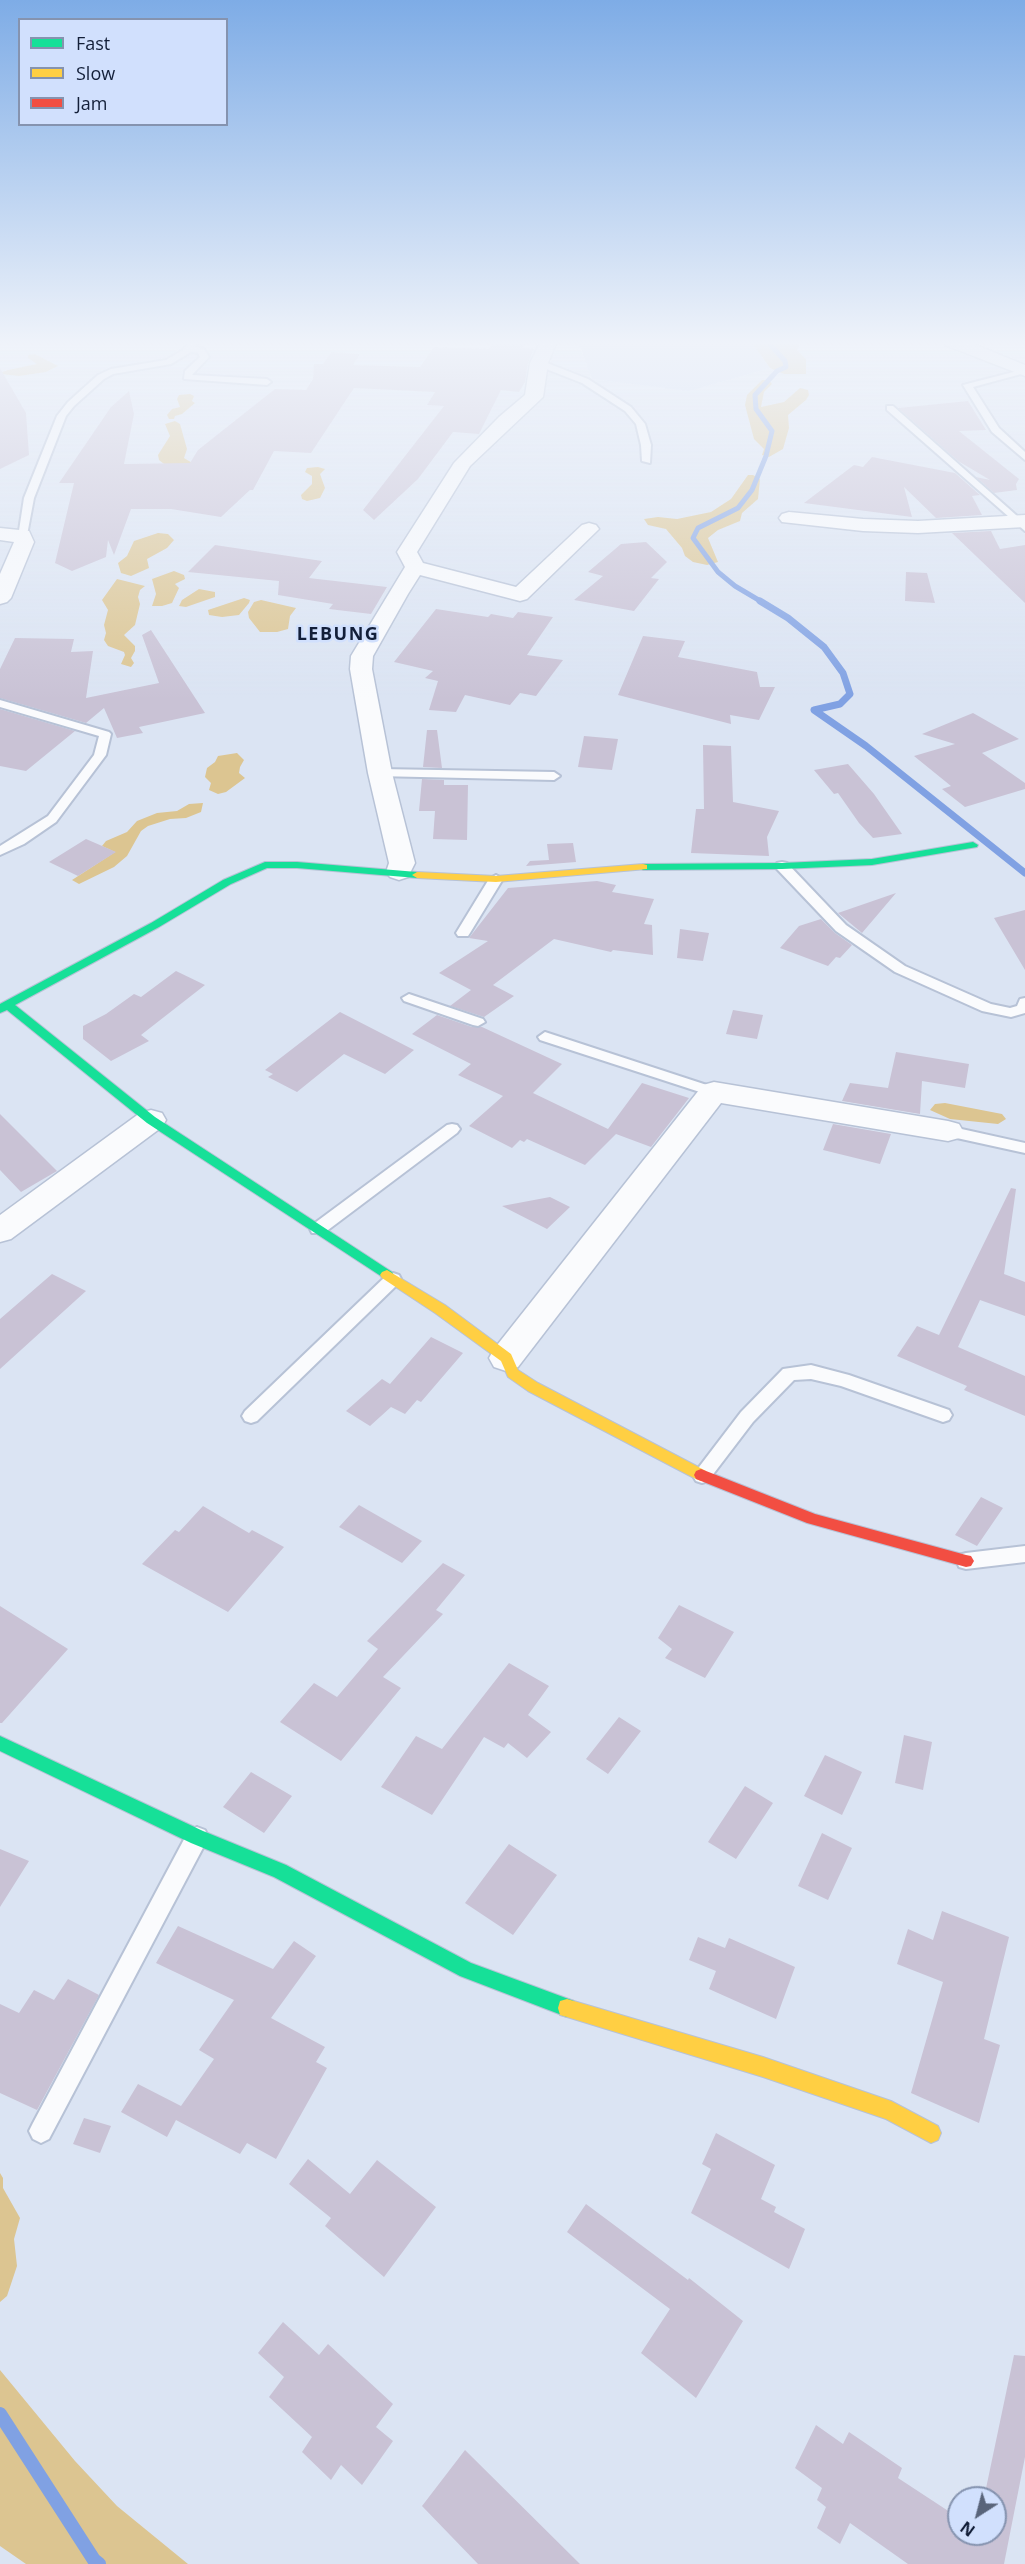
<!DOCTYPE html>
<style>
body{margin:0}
#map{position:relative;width:1025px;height:2564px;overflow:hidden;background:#dbe4f3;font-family:"Open Sans",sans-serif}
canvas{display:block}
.legend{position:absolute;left:18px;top:18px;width:210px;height:108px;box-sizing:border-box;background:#d1e0fd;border:2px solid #8593af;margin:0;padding:8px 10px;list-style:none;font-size:18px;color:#131f39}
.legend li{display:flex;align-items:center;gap:12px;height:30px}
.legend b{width:30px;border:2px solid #8593af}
.north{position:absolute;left:947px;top:2486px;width:60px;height:60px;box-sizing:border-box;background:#d1e0fd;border:2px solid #8593af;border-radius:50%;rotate:216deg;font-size:16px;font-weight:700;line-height:24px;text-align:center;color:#131f39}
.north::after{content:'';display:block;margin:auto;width:21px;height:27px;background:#59647a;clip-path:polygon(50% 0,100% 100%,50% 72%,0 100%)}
</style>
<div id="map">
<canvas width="1025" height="2564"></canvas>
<ul class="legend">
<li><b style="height:8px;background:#16e098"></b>Fast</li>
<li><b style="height:8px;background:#ffcf43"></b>Slow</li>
<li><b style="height:8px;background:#f24e42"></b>Jam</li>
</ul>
<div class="north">N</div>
</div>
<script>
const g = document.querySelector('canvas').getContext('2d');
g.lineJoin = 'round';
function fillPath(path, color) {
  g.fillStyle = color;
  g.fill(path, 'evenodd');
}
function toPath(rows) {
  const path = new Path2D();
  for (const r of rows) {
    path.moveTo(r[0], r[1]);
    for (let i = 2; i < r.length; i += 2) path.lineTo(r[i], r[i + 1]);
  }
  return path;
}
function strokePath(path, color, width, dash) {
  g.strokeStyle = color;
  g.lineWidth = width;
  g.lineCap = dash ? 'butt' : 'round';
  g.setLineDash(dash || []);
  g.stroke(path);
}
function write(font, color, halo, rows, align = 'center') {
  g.font = font + ' "Open Sans",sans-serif';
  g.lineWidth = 5;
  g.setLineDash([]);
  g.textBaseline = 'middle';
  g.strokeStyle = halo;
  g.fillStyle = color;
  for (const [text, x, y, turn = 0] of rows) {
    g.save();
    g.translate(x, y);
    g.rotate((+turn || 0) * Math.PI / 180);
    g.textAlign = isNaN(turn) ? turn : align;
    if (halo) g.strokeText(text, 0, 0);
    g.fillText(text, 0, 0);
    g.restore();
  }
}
fillPath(toPath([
 [578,341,751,341,770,368,689,391,592,379]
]), '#d1ddf5');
fillPath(toPath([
 [751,341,801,341,797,350,806,359,806,374,784,374,770,368],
 [35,354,58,366,46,372,19,376,1,374,2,372,8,370,37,364,28,358,28,355],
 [762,380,769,380,772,384,764,392,761,407,784,402,800,388,808,390,809,395,806,400,788,415,789,428,783,449,769,457,762,455,764,449,754,439,745,405,747,395],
 [190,394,194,396,192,401,195,403,182,414,175,416,174,419,169,419,167,415,172,409,180,407,177,399,179,395],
 [175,421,180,424,187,449,184,458,194,464,164,464,159,460,158,455,170,436,165,424],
 [318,467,325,469,320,474,325,488,320,498,307,501,302,499,301,495,312,484,312,476,305,472,307,468],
 [748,475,753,475,760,479,758,499,742,513,740,521,718,530,708,538,718,562,707,565,693,562,685,556,682,548,666,529,648,525,644,519,658,517,677,519,711,512,731,499],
 [158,533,168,534,174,540,167,548,147,559,149,568,131,576,121,573,118,563,127,556,134,541],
 [174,571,184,575,185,579,175,584,179,588,172,603,162,606,152,606,156,594,152,579],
 [117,579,145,586,140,590,138,597,140,604,135,625,124,635,135,646,135,651,131,658,134,663,131,667,121,664,125,655,124,652,108,646,104,640,106,633,104,625,108,610,102,600],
 [199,589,215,592,215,597,186,607,179,606,182,600],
 [244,598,250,600,249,603,239,615,222,617,209,615,208,610],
 [261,600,296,608,290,616,288,629,277,632,260,632,249,618,248,612,254,602],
 [237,753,244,760,240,767,239,773,245,778,226,792,218,794,209,790,211,783,205,777,207,768,215,762,218,756],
 [203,803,201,812,186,818,170,819,148,826,141,831,127,856,114,867,79,884,72,880,115,852,102,846,106,841,127,832,137,821,157,813,177,811,189,804],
 [945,1103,1002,1114,1006,1119,998,1124,950,1119,930,1110,935,1104],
 [0,2173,3,2178,3,2188,20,2218,14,2239,17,2266,7,2296,0,2302],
 [0,2370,75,2461,117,2506,188,2564,26,2564,0,2546]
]), '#dcc591');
strokePath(toPath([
 [762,602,735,586,718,572,693,538,698,528,738,508,752,490,766,456,772,431,756,409,755,395,777,371,786,367,785,361,767,341]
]), '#80a1e3', 5);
strokePath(toPath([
 [760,601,788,618,824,647,843,673,850,694,840,704,814,710,866,746,1025,873]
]), '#80a1e3', 7);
strokePath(toPath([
 [0,2414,94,2560,99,2564]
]), '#80a1e3', 14);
fillPath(toPath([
 [495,341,528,341,522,348,534,349,528,363,525,382,519,392,501,390,479,434,453,432,418,479,374,520,363,510,444,406,427,405,435,392,354,388,311,453,274,451,253,490,250,490,221,517,171,509,131,509,114,555,108,540,106,557,72,571,55,563,74,483,59,483,111,407,129,391,134,414,124,464,190,463,198,450,275,389,306,390,313,379,314,364,323,364,331,352,360,354,353,365,420,367,434,347,489,349],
 [0,368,26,413,29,455,0,469],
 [968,401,986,430,959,431,1019,479,1016,484,1017,490,994,493,976,477,990,480,958,461,898,408],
 [872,457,955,473,980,495,972,496,982,515,936,518,904,487,912,517,804,503,854,465,863,467],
 [991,531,1000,549,1025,545,1025,603,952,533],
 [646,542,667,562,651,578,659,579,634,611,574,600,603,576,588,572,621,544],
 [215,545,322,561,309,578,387,587,371,614,329,609,333,604,278,595,279,581,188,572],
 [906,572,927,573,935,603,905,601],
 [436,609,488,617,491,614,513,618,518,612,553,617,527,655,563,660,536,696,520,693,510,705,465,695,456,712,429,710,438,681,425,678,433,671,394,662],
 [151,630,205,713,139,727,143,733,117,738,104,708,86,723,0,698,0,669,15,638,74,639,71,652,93,651,86,698,159,683,142,635],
 [643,636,685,641,678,657,757,672,760,687,775,687,759,720,730,715,731,724,618,695],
 [0,709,75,731,26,771,0,766],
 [973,713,1019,739,982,753,1025,783,1025,789,965,807,942,789,951,786,914,756,955,744,922,734],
 [427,730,437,730,442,768,423,767],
 [584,736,618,739,612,770,578,767],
 [703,745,731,746,733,802,779,811,767,837,769,856,691,853,696,809,704,809],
 [848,764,874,794,902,834,873,838,859,823,838,793,834,794,814,770],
 [422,779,444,780,444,785,468,785,467,840,433,839,435,811,419,811],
 [86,839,116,852,78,876,49,862],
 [573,843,576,862,526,866,530,861,549,860,547,844],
 [597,881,616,885,612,892,654,899,644,924,652,925,653,955,613,950,611,952,554,939,493,985,514,996,484,1017,450,1006,471,990,439,973,488,941,469,938,508,888],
 [896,893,862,933,838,913],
 [1025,910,1025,970,994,918],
 [821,919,835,933,852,945,840,958,836,957,828,966,780,948,799,926],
 [680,929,709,933,703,961,677,958],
 [176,971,205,985,141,1035,149,1041,111,1061,83,1039,83,1026,106,1014,134,994,141,997],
 [733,1010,763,1015,757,1039,726,1034],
 [340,1012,414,1050,385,1074,344,1054,297,1092,268,1077,273,1074,265,1070],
 [437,1015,472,1027,482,1027,562,1064,533,1093,608,1129,642,1083,689,1098,651,1147,616,1134,585,1165,527,1139,524,1142,520,1140,512,1148,469,1126,503,1096,458,1075,471,1064,412,1034],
 [896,1052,969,1064,965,1088,922,1081,920,1114,842,1101,850,1083,888,1088],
 [0,1114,57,1171,21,1192,0,1170],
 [833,1124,891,1134,880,1164,823,1150],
 [1011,1188,1016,1189,1004,1274,1025,1282,1025,1316,980,1300,958,1347,1025,1376,1025,1416,964,1390,967,1386,897,1356,917,1326,939,1335],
 [550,1197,570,1207,547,1229,502,1206],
 [52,1274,86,1291,0,1369,0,1319],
 [431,1337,463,1353,421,1402,417,1400,405,1414,391,1407,370,1426,346,1411,382,1379,390,1384],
 [981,1497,1003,1508,977,1546,955,1535],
 [359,1505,422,1541,402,1563,339,1527],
 [203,1506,249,1533,252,1530,284,1547,228,1612,142,1564,175,1530,179,1532],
 [443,1563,465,1575,436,1610,443,1614,383,1677,401,1688,341,1761,280,1722,314,1683,337,1697,378,1649,367,1641],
 [679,1605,734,1632,705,1678,665,1658,672,1649,658,1638],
 [0,1606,68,1649,2,1723,0,1723],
 [509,1663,549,1686,528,1715,551,1732,527,1758,508,1743,504,1748,484,1737,432,1815,381,1787,416,1736,442,1749],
 [619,1717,641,1731,608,1774,586,1759],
 [904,1735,932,1742,923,1790,895,1783],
 [825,1755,862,1772,842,1815,804,1796],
 [251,1772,292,1796,264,1833,223,1807],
 [745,1786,773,1803,736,1859,708,1842],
 [822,1833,852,1848,828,1900,798,1886],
 [509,1844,557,1875,513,1935,465,1903],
 [0,1849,29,1861,0,1907],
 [942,1911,1009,1937,984,2039,1000,2045,979,2123,911,2093,943,1982,897,1964,908,1929,933,1940],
 [178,1926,273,1969,294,1941,316,1956,271,2018,325,2047,316,2062,327,2068,276,2159,247,2143,240,2154,176,2120,167,2137,121,2112,138,2084,181,2106,214,2059,199,2050,234,2000,156,1963],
 [698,1937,725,1948,729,1938,795,1967,776,2019,709,1989,716,1971,689,1960],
 [68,1979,99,1995,37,2110,0,2093,0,2004,19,2013,34,1990,54,2000],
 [84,2118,111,2126,100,2153,73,2144],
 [716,2133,775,2165,761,2199,776,2207,774,2212,805,2229,789,2269,691,2213,711,2169,702,2164],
 [308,2159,350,2194,377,2160,436,2207,384,2277,325,2226,331,2218,289,2184],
 [586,2204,688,2280,689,2278,743,2321,696,2398,641,2353,670,2309,567,2232],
 [283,2322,319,2355,328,2344,393,2404,376,2427,393,2441,362,2485,341,2465,331,2480,302,2452,312,2437,269,2397,284,2377,258,2353],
 [1014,2355,1025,2356,1025,2457,1004,2564,908,2564,850,2523,840,2544,817,2528,826,2507,817,2500,822,2488,795,2468,816,2425,843,2444,849,2432,902,2468,898,2478,959,2518,959,2534,995,2534,995,2498,984,2498],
 [465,2450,580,2564,478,2564,422,2506]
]), '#c9c2d5');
const lane = toPath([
 [190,341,198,341,195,347,204,349,209,357,192,375,267,379,271,382,267,385,184,379,185,371,200,357,198,353,191,352,171,364,113,374,104,379,74,406,66,416,34,498,27,535,18,537,24,498,57,416,68,402,98,375,111,369,166,360,183,350,190,341],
 [536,361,542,361,588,379,631,407,645,424,651,445,650,463,642,461,641,445,636,424,625,411,582,383,536,365,536,361],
 [1025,369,1025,373,973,387,999,428,1025,452,1025,460,992,432,963,385,1025,369],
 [887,406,893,406,1025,523,1025,531,887,410,887,406],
 [0,700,109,732,111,734,106,755,56,822,24,844,0,855,0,846,48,816,94,755,99,736,0,707,0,700],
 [380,769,554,772,560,776,554,780,376,776,376,770,380,769],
 [782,862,787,863,846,925,905,966,991,1004,1010,1008,1017,1006,1020,999,1025,998,1025,1013,1011,1017,982,1011,895,972,836,931,777,869,776,866,777,863,782,862],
 [496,875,503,879,470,933,468,936,458,936,456,933,489,879,496,875],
 [409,994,483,1019,485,1022,478,1026,473,1025,404,1001,402,998,409,994],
 [545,1032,719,1089,721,1092,714,1097,709,1095,540,1040,538,1037,545,1032],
 [452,1124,457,1125,460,1129,457,1133,324,1233,312,1233,310,1229,312,1225,447,1125,452,1124],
 [948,1126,1025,1143,1025,1153,943,1135,940,1131,948,1126],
 [393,1273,399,1275,401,1279,399,1283,257,1421,251,1423,245,1421,242,1416,245,1411,387,1275,393,1273],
 [811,1365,849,1375,949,1410,952,1415,949,1420,943,1422,841,1386,811,1379,794,1380,753,1422,708,1481,702,1483,696,1481,693,1476,696,1471,741,1412,783,1369,811,1365],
 [1025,1546,1025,1562,966,1569,959,1567,957,1561,959,1555,966,1553,1025,1546],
 [197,1827,205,1830,208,1837,205,1844,49,2139,41,2143,33,2139,29,2131,33,2123,189,1830,197,1827]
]);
const street = toPath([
 [541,341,557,341,548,363,543,397,470,466,417,552,423,563,516,587,582,525,589,523,596,525,599,529,527,599,520,601,420,575,408,594,373,656,372,669,392,773,415,863,408,877,399,880,390,877,386,872,389,863,368,773,350,669,351,656,405,567,397,552,454,463,499,417,525,395,530,363,541,341],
 [943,341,966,341,1025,365,1025,376,945,345,943,341],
 [789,512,863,519,918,521,1025,515,1025,527,918,533,863,531,782,522,779,518,782,514,789,512],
 [0,528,29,531,34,542,11,598,7,602,0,604,0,574,14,542,0,540,0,528],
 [714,1082,948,1121,959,1124,963,1131,959,1138,948,1141,721,1103,518,1367,506,1371,494,1367,489,1358,494,1349,703,1085,714,1082],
 [151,1110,162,1113,166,1120,162,1127,11,1239,0,1242,0,1215,140,1113,151,1110]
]);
const fast = toPath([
 [973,842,978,845,977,847,872,865,782,869,643,870,638,867,643,864,782,863,872,859,973,842],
 [297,862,417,872,422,875,417,878,297,868,267,868,231,884,159,927,15,1005,155,1117,392,1272,394,1275,387,1280,147,1123,7,1010,0,1013,0,1004,151,923,223,880,265,862,297,862],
 [0,1736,203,1831,286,1865,471,1963,574,2001,576,2008,574,2015,567,2017,460,1976,274,1877,191,1843,0,1751,0,1736]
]);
const slow = toPath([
 [643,864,647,865,647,869,496,882,417,878,412,875,417,872,496,876,643,864],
 [387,1270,445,1305,511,1354,518,1370,538,1383,706,1471,708,1475,706,1479,701,1481,696,1479,528,1391,508,1377,501,1361,435,1313,382,1278,380,1275,382,1272,387,1270],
 [567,1999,763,2057,891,2101,938,2126,941,2133,938,2140,931,2143,886,2119,763,2077,567,2017,560,2015,558,2008,560,2001,567,1999]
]);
const jam = toPath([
 [701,1469,815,1514,966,1555,971,1556,974,1561,971,1566,966,1567,807,1523,696,1479,694,1475,696,1471,701,1469]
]);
strokePath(lane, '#b7c2d6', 4);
strokePath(street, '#b7c2d6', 3);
strokePath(fast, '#b7c2d6', 2);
strokePath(slow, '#b7c2d6', 2);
strokePath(jam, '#b7c2d6', 2);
fillPath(lane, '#fafbfd');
fillPath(street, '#fafbfd');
fillPath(fast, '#16e098');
fillPath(slow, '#ffcf43');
fillPath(jam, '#f24e42');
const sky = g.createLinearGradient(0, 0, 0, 700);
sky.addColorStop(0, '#7eace6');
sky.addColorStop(0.49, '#eff3fa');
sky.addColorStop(1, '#eff3fa00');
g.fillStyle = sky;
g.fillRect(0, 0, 1025, 700);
g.letterSpacing = '1.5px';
write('bold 18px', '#131f39', '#d1e0fd', [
 ["LEBUNG",338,635]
]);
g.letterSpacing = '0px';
</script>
